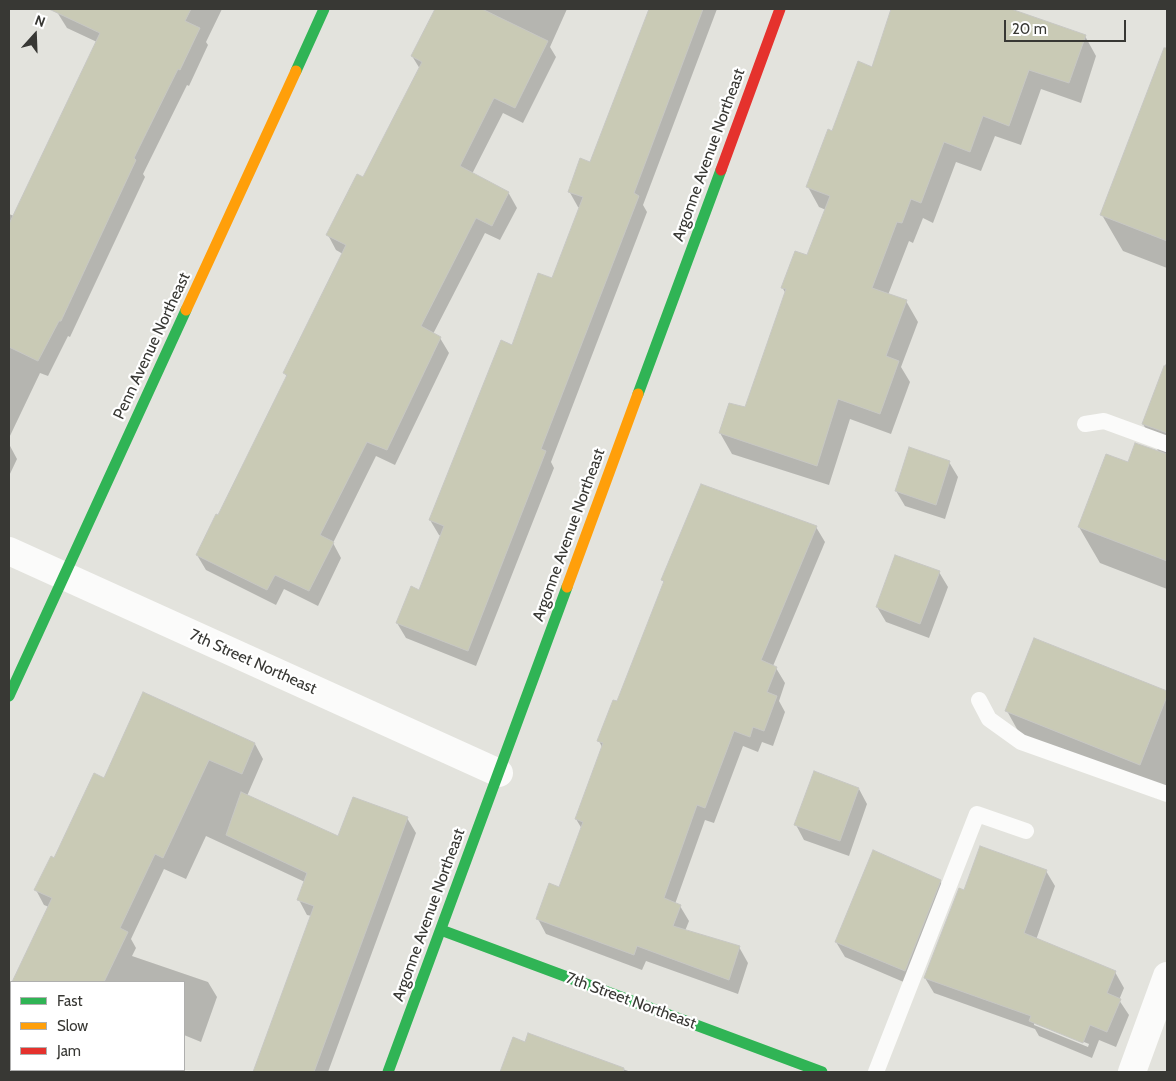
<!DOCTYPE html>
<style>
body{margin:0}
#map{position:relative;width:1176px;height:1081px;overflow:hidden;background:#e3e3dd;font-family:Cabin,sans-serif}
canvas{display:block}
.frame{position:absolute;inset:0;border:10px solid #383834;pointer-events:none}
.legend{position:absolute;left:10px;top:981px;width:175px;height:90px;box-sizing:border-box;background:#fff;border:1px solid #afafae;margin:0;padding:6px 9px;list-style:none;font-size:15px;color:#383834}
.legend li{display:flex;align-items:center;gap:10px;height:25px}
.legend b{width:25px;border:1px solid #afafae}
.north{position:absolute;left:10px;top:10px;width:50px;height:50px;-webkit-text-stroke:4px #fff;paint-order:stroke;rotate:20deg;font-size:14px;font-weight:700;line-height:20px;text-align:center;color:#383834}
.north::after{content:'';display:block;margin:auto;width:18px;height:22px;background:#383834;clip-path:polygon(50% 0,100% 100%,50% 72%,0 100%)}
.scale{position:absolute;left:1004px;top:20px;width:122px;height:22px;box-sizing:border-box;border:2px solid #383834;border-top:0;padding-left:6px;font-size:15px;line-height:18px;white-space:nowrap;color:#383834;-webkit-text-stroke:4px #fff;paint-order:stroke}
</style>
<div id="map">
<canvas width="1176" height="1081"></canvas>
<div class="frame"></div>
<ul class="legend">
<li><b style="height:6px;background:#30b455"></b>Fast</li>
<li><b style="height:6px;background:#ff9f0a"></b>Slow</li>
<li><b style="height:6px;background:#e5322d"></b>Jam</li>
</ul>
<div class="north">N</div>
<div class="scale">20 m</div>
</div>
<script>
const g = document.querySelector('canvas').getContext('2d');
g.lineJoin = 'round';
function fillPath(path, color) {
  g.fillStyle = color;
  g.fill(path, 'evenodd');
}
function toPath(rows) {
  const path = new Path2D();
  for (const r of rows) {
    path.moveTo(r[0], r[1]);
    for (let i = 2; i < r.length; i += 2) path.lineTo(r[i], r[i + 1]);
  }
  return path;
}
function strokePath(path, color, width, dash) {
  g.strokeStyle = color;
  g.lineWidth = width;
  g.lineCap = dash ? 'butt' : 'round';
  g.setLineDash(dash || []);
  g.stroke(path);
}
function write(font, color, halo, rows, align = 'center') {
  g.font = font + ' Cabin,sans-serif';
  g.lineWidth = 4.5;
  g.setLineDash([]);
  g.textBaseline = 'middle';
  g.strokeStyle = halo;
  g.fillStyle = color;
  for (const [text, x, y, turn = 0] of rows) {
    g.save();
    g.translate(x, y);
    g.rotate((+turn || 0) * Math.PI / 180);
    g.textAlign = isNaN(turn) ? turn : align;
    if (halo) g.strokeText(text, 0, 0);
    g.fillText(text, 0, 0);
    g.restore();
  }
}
fillPath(toPath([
 [59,9,222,9,206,42,208,45,189,86,187,85,143,174,145,177,70,337,68,336,48,376,40,373,9,438,9,214,14,216,97,42,67,28,57,12],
 [444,9,567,9,550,47,556,57,523,123,503,113,472,174,508,192,517,208,500,240,485,233,433,334,440,338,449,353,395,465,376,456,333,543,341,558,318,606,284,589,276,605,206,570,197,555,219,517,287,378,285,373,343,254,336,250,328,235,363,179,420,69,412,56],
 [650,9,717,9,643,205,647,212,551,462,554,468,476,666,406,638,397,623,420,592,441,536,439,535,430,520,512,346,552,280,580,208,578,207,569,191,591,164],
 [893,9,1007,9,1085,36,1096,56,1081,103,1041,89,1021,145,995,136,981,171,956,162,933,223,923,218,913,243,909,241,888,295,906,301,918,322,901,367,910,382,891,434,850,419,829,485,732,454,720,433,745,409,786,294,782,287,807,257,826,210,819,207,808,187,832,133,872,68],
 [1149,91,1167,98,1167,268,1123,251,1102,215],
 [1167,361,1167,589,1100,563,1079,527,1128,464,1160,454,1143,424],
 [9,444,17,459,9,476],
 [949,462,958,477,945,519,905,506,896,491],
 [816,527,825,542,773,666,776,668,785,683,779,701,785,712,773,746,762,742,758,752,743,746,714,823,705,820,675,904,680,906,689,921,685,931,739,947,748,963,738,994,646,961,642,970,546,934,538,919,560,889,582,829,576,819,602,747,599,741,618,703,664,583,663,580],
 [939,572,948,587,929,638,886,622,877,607],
 [1035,640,1167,692,1167,783,1161,800,1027,747,1007,711],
 [143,694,255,744,263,759,247,796,339,838,407,818,416,833,328,1072,254,1072,312,916,307,915,299,900,305,882,206,836,186,879,164,869,131,939,136,948,132,956,208,982,217,997,201,1042,184,1035,184,982,14,982,49,907,44,905,36,890,105,779],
 [859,789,867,804,849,856,804,840,796,825],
 [1046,871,1055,886,1036,940,1115,972,1124,988,1119,1000,1129,1015,1116,1047,1099,1040,1092,1058,1039,1036,1035,1029,934,993,925,978,965,892],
 [1034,1022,1089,1044,1088,1047,1034,1025],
 [940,881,948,896,913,986,845,957,836,942],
 [11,987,11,1070,109,1070,108,1072,9,1072,9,992],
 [529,1035,631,1072,502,1072,514,1039,526,1043]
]), '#0003');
const building = toPath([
 [49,9,191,9,185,21,200,28,180,70,178,69,134,158,136,160,61,321,59,321,38,361,9,347,9,224,100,33,49,9],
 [435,9,482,9,548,41,515,108,494,98,460,166,509,192,492,226,476,218,421,326,441,337,387,450,367,442,320,535,334,542,309,591,275,575,267,590,196,555,216,514,218,515,287,375,283,373,346,245,326,235,357,174,363,177,422,62,411,56,435,9],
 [649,9,703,9,634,193,639,196,541,449,546,451,468,651,396,623,411,586,419,590,444,526,429,520,501,340,512,345,538,273,552,278,583,197,568,192,580,158,590,162,649,9],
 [891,9,1011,9,1086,35,1069,83,1029,70,1009,126,983,116,970,152,944,142,921,203,911,199,902,223,897,222,872,288,907,300,886,356,899,361,880,414,838,399,817,466,719,433,729,403,745,407,786,289,781,288,795,251,807,255,830,196,806,187,828,129,832,131,858,61,872,67,891,9],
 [1164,48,1167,48,1167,241,1100,215,1164,48],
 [1164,366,1167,366,1167,433,1142,424,1164,366],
 [1135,443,1167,454,1167,561,1078,527,1106,454,1128,462,1135,443],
 [909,447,950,461,936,505,895,491,909,447],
 [701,484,817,526,761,660,777,667,767,692,777,696,764,731,753,727,750,737,734,731,705,808,697,805,664,898,681,905,673,926,740,946,729,980,637,946,634,955,536,919,549,883,559,887,583,822,575,819,603,743,597,741,613,700,617,701,664,581,661,580,701,484],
 [895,555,940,571,920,624,876,607,895,555],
 [1034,638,1167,691,1167,696,1140,765,1005,711,1034,638],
 [143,692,255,743,242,774,209,760,163,858,155,854,120,928,128,932,104,982,12,982,52,898,34,890,51,856,54,858,94,773,104,778,143,692],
 [814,771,859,788,840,841,794,825,814,771],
 [241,792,338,836,353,797,408,817,314,1072,253,1072,314,906,297,900,307,873,226,835,241,792],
 [980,846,1047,870,1024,933,1116,971,1107,993,1121,999,1107,1032,1090,1025,1083,1043,1029,1021,1031,1016,924,978,959,888,964,890,980,846],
 [873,850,941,880,905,971,835,942,873,850],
 [528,1033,624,1068,623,1072,500,1072,513,1037,525,1042,528,1033]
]);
fillPath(building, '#c9cab5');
strokePath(building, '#c7c7c3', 1);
strokePath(toPath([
 [1085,424,1104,421,1167,444],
 [979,700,989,719,1021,742,1167,794],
 [876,1072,977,814,1026,831]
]), '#fbfbfa', 16);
strokePath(toPath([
 [9,551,499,773],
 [1132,1072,1167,976]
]), '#fbfbfa', 28);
strokePath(toPath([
 [296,71,324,9],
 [638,394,721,170],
 [9,696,186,310],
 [441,930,822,1072],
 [388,1072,567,587]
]), '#30b455', 11);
strokePath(toPath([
 [186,310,296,71],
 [567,587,638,394]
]), '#ff9f0a', 11);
strokePath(toPath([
 [721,170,780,9]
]), '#e5322d', 11);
write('16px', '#383834', '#fff', [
 ["Argonne Avenue Northeast",709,155,-70],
 ["Penn Avenue Northeast",152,346,-65],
 ["Argonne Avenue Northeast",569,535,-70],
 ["7th Street Northeast",253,662,24],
 ["Argonne Avenue Northeast",429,915,-70],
 ["7th Street Northeast",631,1001,20]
]);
</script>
